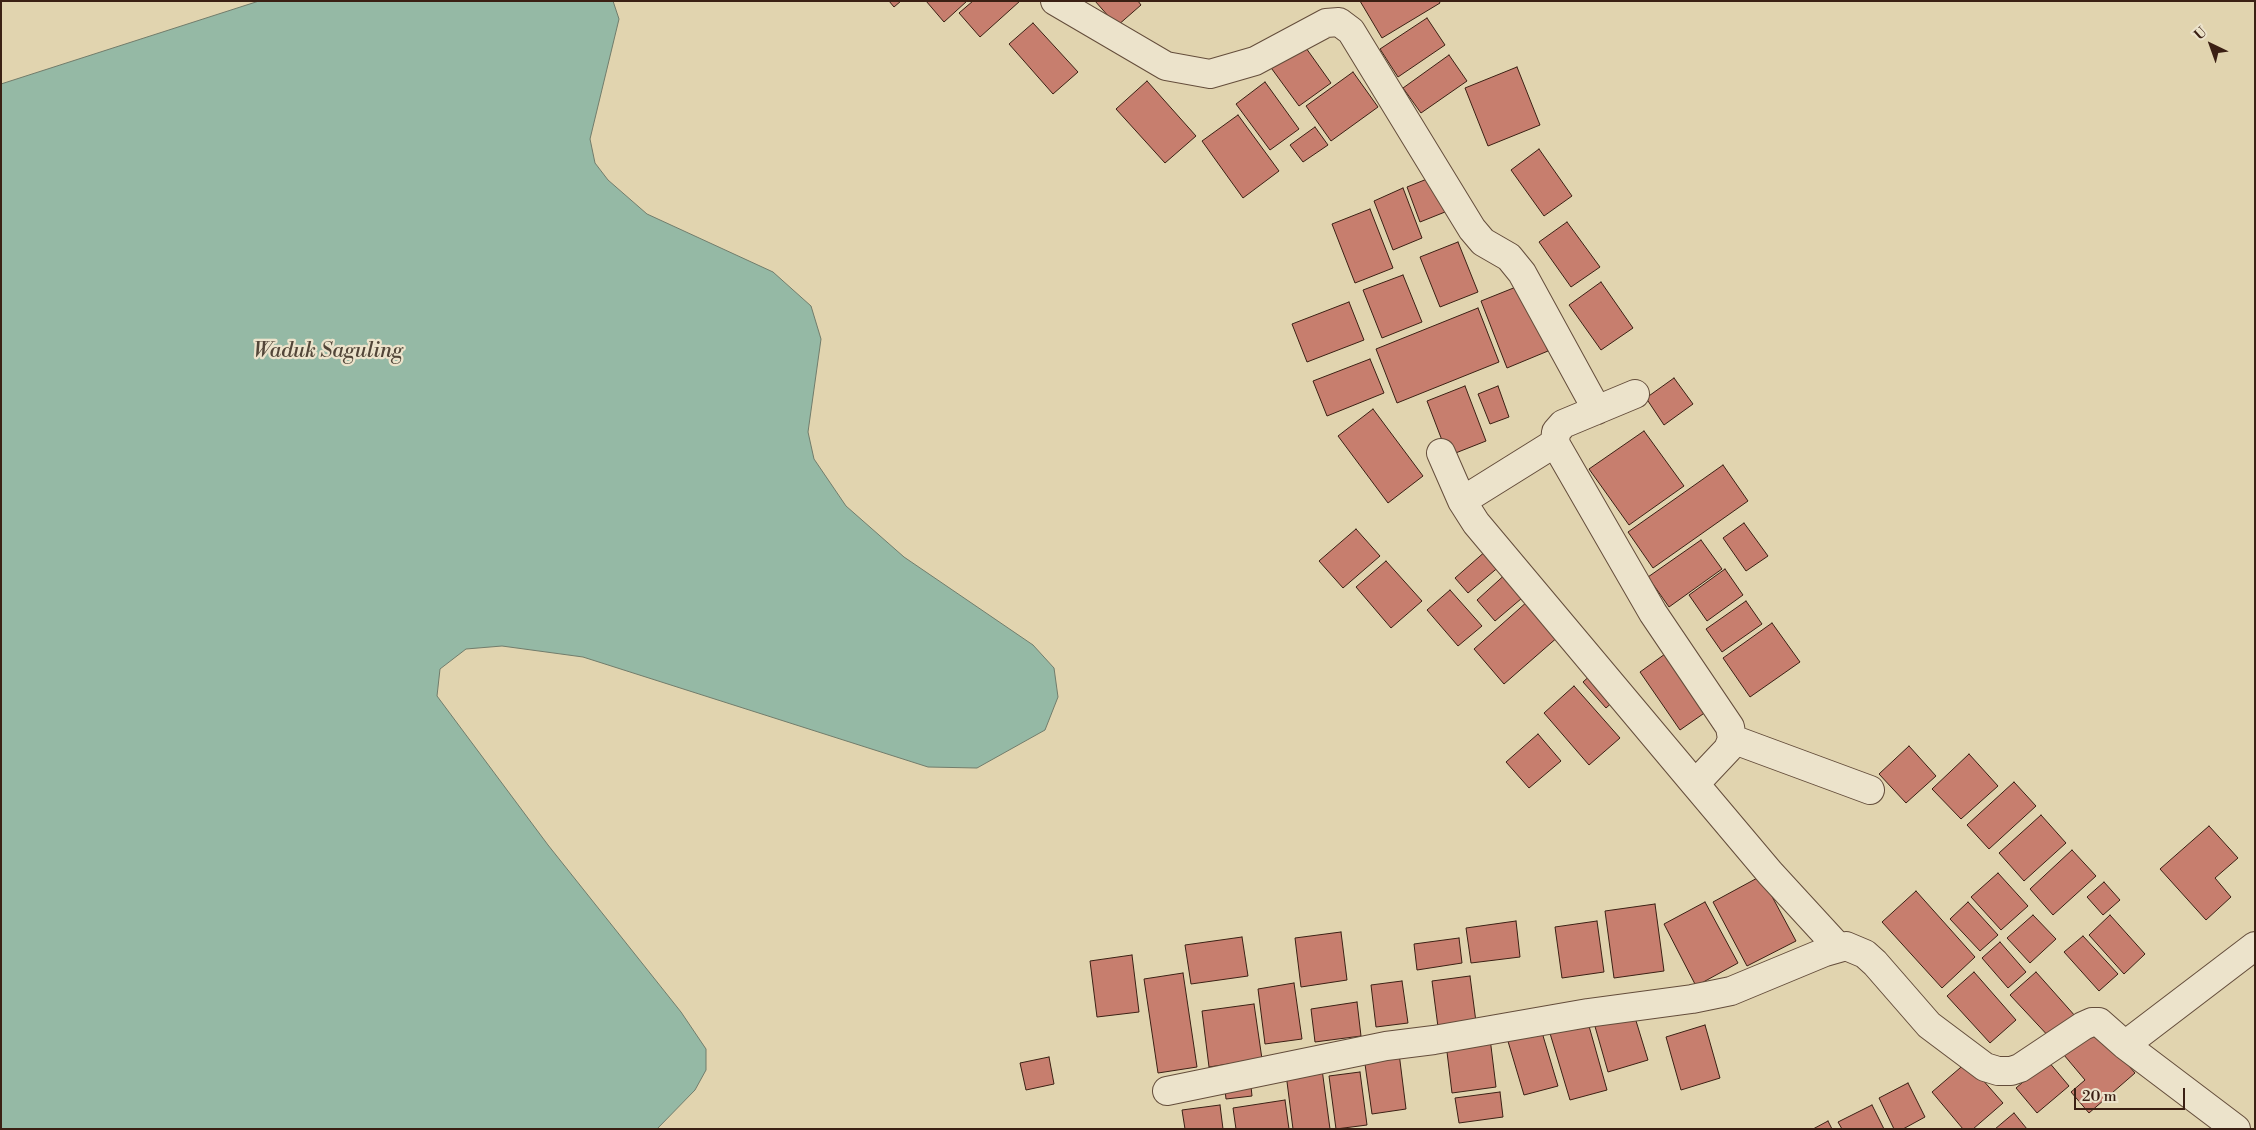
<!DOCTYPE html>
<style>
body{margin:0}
#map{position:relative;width:2256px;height:1130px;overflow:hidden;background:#e1d4af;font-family:"Libre Bodoni",serif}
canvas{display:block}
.frame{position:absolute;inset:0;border:2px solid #3b2014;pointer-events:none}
.north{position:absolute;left:2186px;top:20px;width:50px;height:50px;-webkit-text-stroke:4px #ece3cb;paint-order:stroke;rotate:318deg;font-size:14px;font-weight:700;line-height:20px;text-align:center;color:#3b2014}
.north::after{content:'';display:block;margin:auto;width:18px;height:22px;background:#3b2014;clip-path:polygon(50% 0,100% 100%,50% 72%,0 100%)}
.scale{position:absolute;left:2074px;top:1088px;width:111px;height:22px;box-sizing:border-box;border:2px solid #3b2014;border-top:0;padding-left:6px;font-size:15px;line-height:18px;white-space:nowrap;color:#3b2014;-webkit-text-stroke:4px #ece3cb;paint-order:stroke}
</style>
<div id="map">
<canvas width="2256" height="1130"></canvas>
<div class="frame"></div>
<div class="north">U</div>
<div class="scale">20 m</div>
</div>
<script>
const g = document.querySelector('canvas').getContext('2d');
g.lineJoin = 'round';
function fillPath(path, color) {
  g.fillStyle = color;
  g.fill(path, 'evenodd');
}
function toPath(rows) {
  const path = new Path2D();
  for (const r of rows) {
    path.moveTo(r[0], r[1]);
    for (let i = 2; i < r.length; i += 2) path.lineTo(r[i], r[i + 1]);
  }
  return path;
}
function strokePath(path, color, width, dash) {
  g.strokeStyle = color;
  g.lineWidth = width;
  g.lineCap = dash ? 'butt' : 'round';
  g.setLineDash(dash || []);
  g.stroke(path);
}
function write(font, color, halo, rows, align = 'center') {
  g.font = font + ' "Libre Bodoni",serif';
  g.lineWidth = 4.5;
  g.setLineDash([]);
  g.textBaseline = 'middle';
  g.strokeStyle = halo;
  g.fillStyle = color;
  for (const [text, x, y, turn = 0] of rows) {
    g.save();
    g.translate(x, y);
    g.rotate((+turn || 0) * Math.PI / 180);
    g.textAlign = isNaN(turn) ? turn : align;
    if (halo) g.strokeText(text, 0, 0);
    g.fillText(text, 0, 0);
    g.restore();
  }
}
const water = toPath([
 [259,1,613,1,619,19,590,139,595,163,608,180,647,214,773,272,811,306,821,339,808,432,814,459,846,506,904,557,1033,645,1054,668,1058,697,1045,730,977,768,928,767,583,657,502,646,466,649,440,669,437,696,548,845,681,1012,706,1049,706,1070,695,1090,657,1129,1,1129,1,84,259,1]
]);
fillPath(water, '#95b9a5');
strokePath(water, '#717c6b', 1);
const building = toPath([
 [889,1,901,1,894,7,889,1],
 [926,1,967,1,944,22,926,1],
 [973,1,1020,1,980,37,959,13,973,1],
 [1095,1,1138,1,1141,5,1117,26,1095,1],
 [1360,1,1439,1,1440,3,1382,38,1360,1],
 [1427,18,1445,45,1398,77,1380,49,1427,18],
 [1033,23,1078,72,1053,94,1009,44,1033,23],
 [1301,41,1331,83,1299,106,1269,65,1301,41],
 [1449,55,1467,81,1421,113,1403,88,1449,55],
 [1517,67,1540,125,1488,146,1465,88,1517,67],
 [1353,72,1378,107,1331,141,1306,106,1353,72],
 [1147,81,1196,136,1165,163,1116,109,1147,81],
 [1265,82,1299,129,1270,150,1236,104,1265,82],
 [1238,115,1279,171,1243,198,1202,141,1238,115],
 [1315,127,1328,145,1303,162,1290,145,1315,127],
 [1539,149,1572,196,1544,216,1511,170,1539,149],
 [1437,175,1450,210,1420,222,1407,187,1437,175],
 [1403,188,1422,238,1393,250,1374,201,1403,188],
 [1370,209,1393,268,1355,283,1332,224,1370,209],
 [1567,222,1600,267,1571,287,1539,242,1567,222],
 [1458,242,1478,292,1440,307,1420,257,1458,242],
 [1403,275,1422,322,1382,338,1363,290,1403,275],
 [1601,282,1633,328,1601,350,1569,305,1601,282],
 [1521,285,1548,351,1507,368,1481,301,1521,285],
 [1349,302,1364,340,1307,362,1292,324,1349,302],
 [1478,308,1499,362,1397,403,1376,349,1478,308],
 [1370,359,1384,393,1327,416,1313,381,1370,359],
 [1674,378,1693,404,1664,425,1646,398,1674,378],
 [1465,386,1486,441,1448,456,1427,401,1465,386],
 [1498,386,1509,417,1490,424,1478,394,1498,386],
 [1373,409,1423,476,1388,503,1338,436,1373,409],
 [1644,431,1684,486,1629,525,1589,469,1644,431],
 [1723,465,1748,501,1653,568,1628,532,1723,465],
 [1744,523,1768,556,1746,571,1723,538,1744,523],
 [1356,529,1380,556,1343,588,1319,561,1356,529],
 [1701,540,1722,569,1669,607,1648,577,1701,540],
 [1487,550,1501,565,1468,593,1455,578,1487,550],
 [1386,561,1422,601,1391,628,1356,587,1386,561],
 [1725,569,1743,595,1707,621,1689,595,1725,569],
 [1509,571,1528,593,1495,621,1477,600,1509,571],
 [1450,590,1482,626,1458,646,1427,610,1450,590],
 [1528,601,1559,636,1504,684,1474,649,1528,601],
 [1746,601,1762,624,1722,652,1706,629,1746,601],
 [1772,623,1800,662,1750,697,1723,658,1772,623],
 [1672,649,1713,707,1680,730,1640,672,1672,649],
 [1593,673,1616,699,1606,708,1583,682,1593,673],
 [1574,686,1620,738,1589,765,1544,713,1574,686],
 [1538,734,1561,761,1529,788,1506,762,1538,734],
 [1909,746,1936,776,1906,803,1879,774,1909,746],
 [1969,754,1998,786,1961,819,1932,789,1969,754],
 [2014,782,2036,806,1989,849,1967,825,2014,782],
 [2041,815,2066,843,2024,881,1999,853,2041,815],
 [2209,826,2238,858,2215,878,2231,897,2206,920,2160,869,2209,826],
 [2072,850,2096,876,2053,915,2030,889,2072,850],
 [1998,873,2028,906,2001,930,1971,897,1998,873],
 [1761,876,1796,941,1747,966,1713,902,1761,876],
 [2104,882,2120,900,2103,915,2087,897,2104,882],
 [1916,891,1975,957,1942,988,1882,922,1916,891],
 [1705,902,1738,963,1696,986,1664,924,1705,902],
 [1968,902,1998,935,1980,951,1950,919,1968,902],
 [1655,904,1664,971,1614,978,1605,911,1655,904],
 [2033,915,2056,939,2030,963,2007,938,2033,915],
 [2110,915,2145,954,2124,974,2089,935,2110,915],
 [1516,921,1520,957,1471,963,1466,928,1516,921],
 [1597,921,1604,972,1562,978,1555,927,1597,921],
 [1341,932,1347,980,1301,987,1295,938,1341,932],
 [2083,936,2118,974,2099,991,2064,952,2083,936],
 [1242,937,1248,976,1191,984,1185,945,1242,937],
 [1459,938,1462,963,1417,970,1414,944,1459,938],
 [2000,942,2026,972,2008,988,1982,958,2000,942],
 [1132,955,1139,1012,1097,1017,1090,961,1132,955],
 [1974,972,2016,1020,1990,1043,1947,996,1974,972],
 [2036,972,2076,1017,2052,1040,2010,995,2036,972],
 [1183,973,1197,1067,1158,1073,1144,979,1183,973],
 [1470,976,1476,1022,1438,1027,1432,981,1470,976],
 [1402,981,1408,1023,1376,1027,1371,985,1402,981],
 [1294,983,1302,1039,1265,1044,1258,989,1294,983],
 [1357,1002,1361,1036,1315,1042,1311,1009,1357,1002],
 [1254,1004,1262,1059,1209,1067,1202,1011,1254,1004],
 [1633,1011,1648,1060,1608,1072,1594,1023,1633,1011],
 [1587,1019,1607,1090,1570,1100,1549,1030,1587,1019],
 [1705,1025,1720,1078,1681,1090,1666,1037,1705,1025],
 [2096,1027,2135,1073,2089,1113,2071,1092,2085,1080,2064,1055,2096,1027],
 [1541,1029,1558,1086,1524,1095,1507,1038,1541,1029],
 [1490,1038,1496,1087,1452,1093,1446,1044,1490,1038],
 [1399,1053,1406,1109,1372,1114,1364,1057,1399,1053],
 [1049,1057,1054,1084,1026,1090,1020,1063,1049,1057],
 [2048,1061,2069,1086,2037,1113,2016,1088,2048,1061],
 [1967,1062,2003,1103,1973,1129,1963,1129,1932,1092,1967,1062],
 [1322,1069,1330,1129,1293,1129,1286,1074,1322,1069],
 [1360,1072,1367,1125,1336,1129,1329,1076,1360,1072],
 [1250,1077,1252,1096,1226,1099,1224,1081,1250,1077],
 [1908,1083,1925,1117,1903,1129,1894,1129,1879,1098,1908,1083],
 [1500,1092,1503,1117,1459,1123,1455,1098,1500,1092],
 [1285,1100,1289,1129,1236,1129,1233,1108,1285,1100],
 [1220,1105,1223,1129,1185,1129,1182,1110,1220,1105],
 [1872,1105,1884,1129,1842,1129,1838,1122,1872,1105],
 [2014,1113,2027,1129,1995,1129,2014,1113],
 [1828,1121,1832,1129,1813,1129,1828,1121]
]);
fillPath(building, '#c77e6e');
strokePath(building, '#3b2014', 1);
const street = toPath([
 [1055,1,1166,66,1210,74,1255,61,1326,23,1339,22,1351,31,1472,229,1483,242,1509,257,1522,273,1597,410],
 [1635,394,1563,424,1556,432,1555,443,1653,613,1730,727,1732,739,1728,749,1695,784,1770,873,1838,947],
 [1441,453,1462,501,1476,523,1695,784],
 [1462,501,1555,443],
 [1732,739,1870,790],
 [2125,1045,2255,946],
 [1167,1091,1386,1046,1434,1040,1588,1013,1692,999,1731,991,1825,952,1846,946,1865,954,1875,963,1929,1025,1985,1067,1998,1071,2011,1071,2020,1068,2083,1026,2092,1022,2099,1022,2125,1045,2236,1129]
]);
strokePath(street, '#644d3b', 30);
strokePath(street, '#ece3cb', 28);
write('italic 21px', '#524638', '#ece3cb', [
 ["Waduk Saguling",328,352]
]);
</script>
